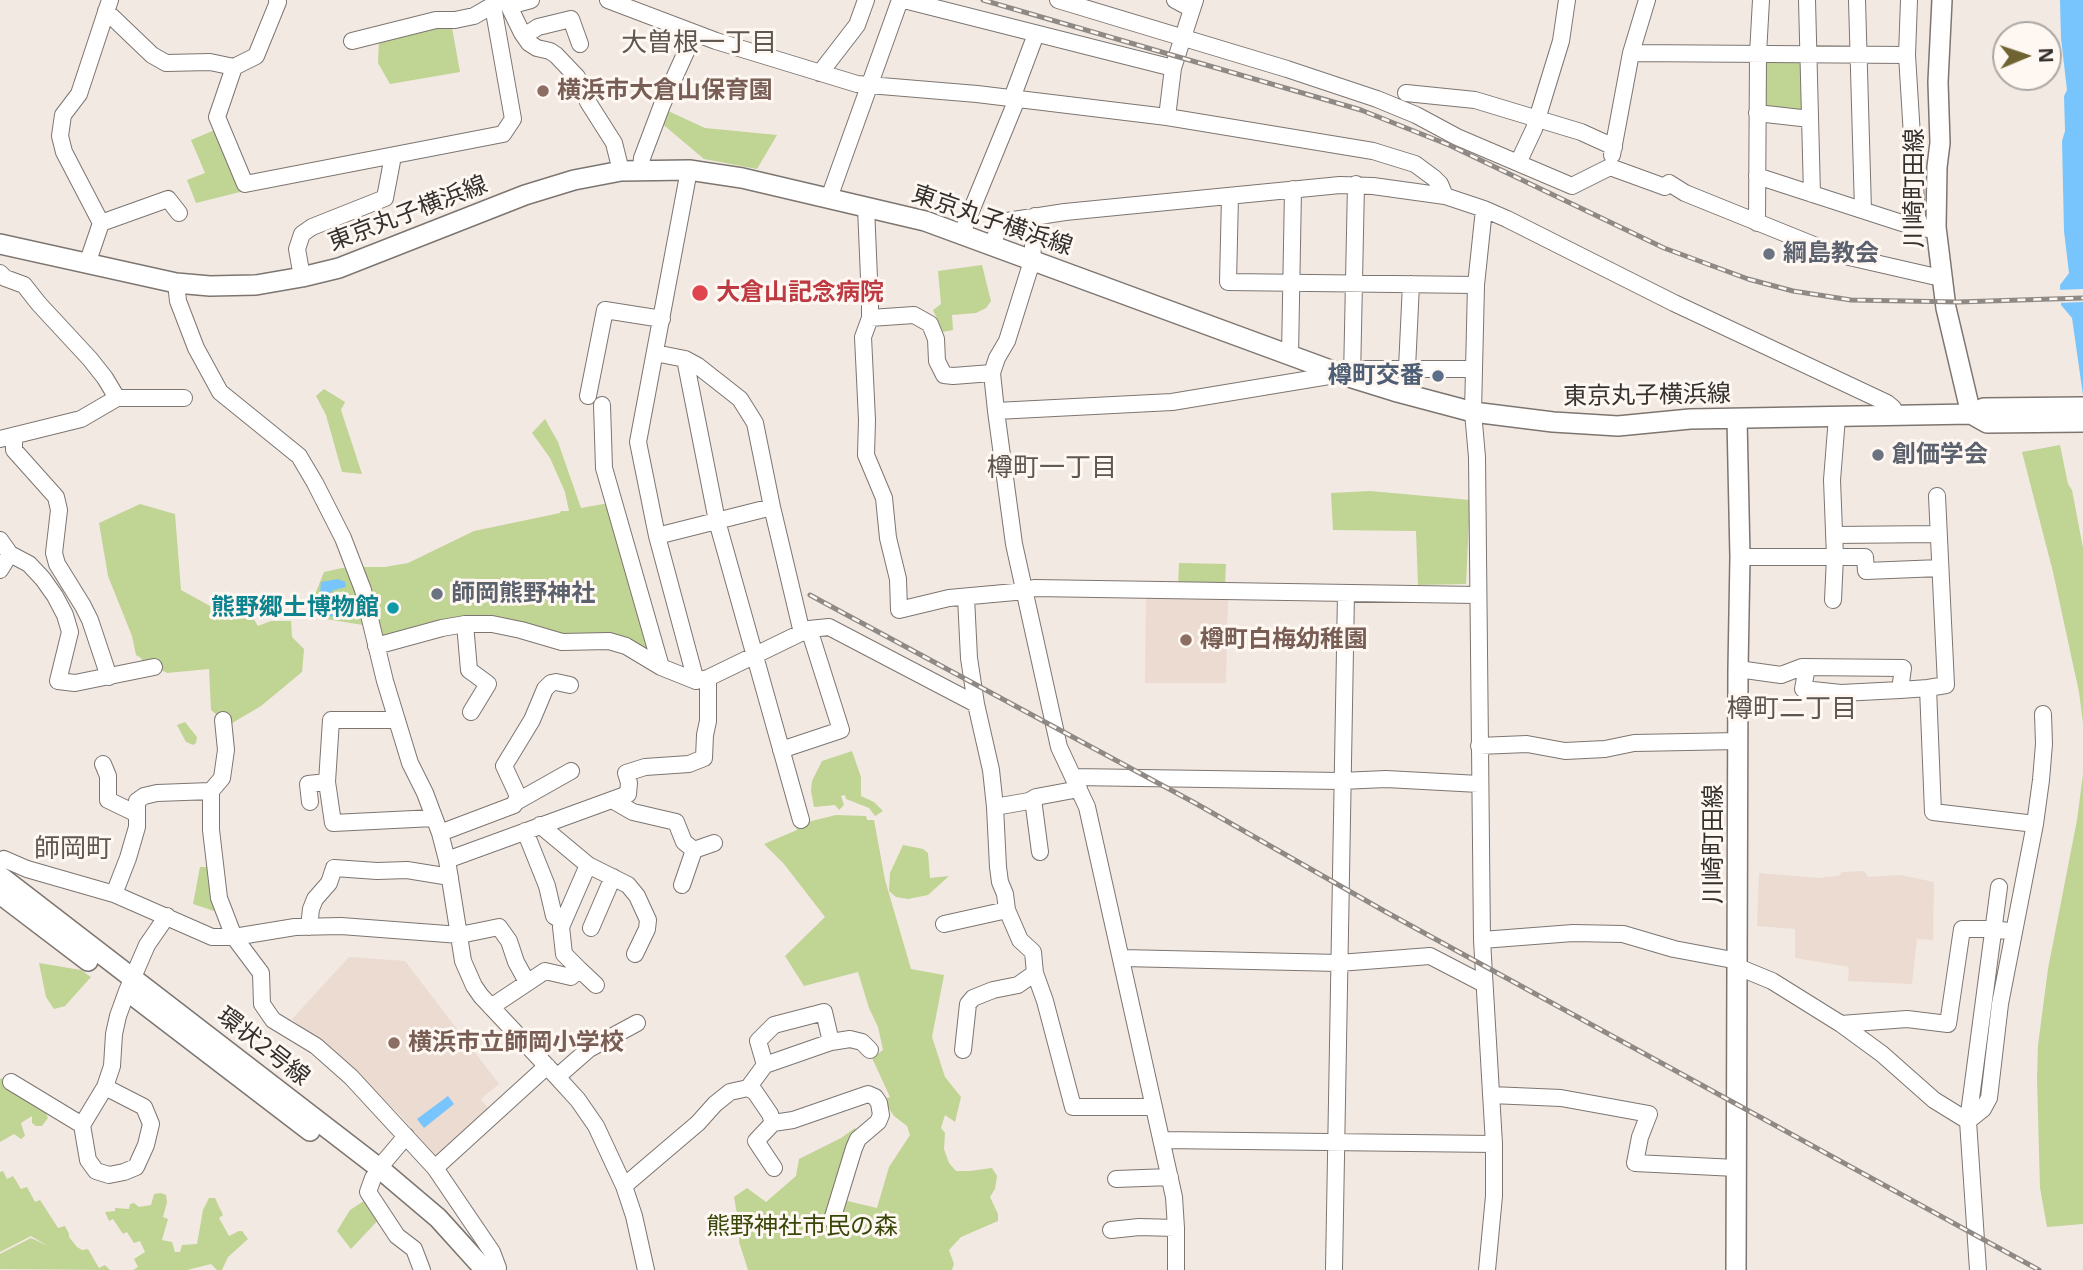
<!DOCTYPE html>
<meta charset="utf-8">
<style>
body{margin:0}
#map{position:relative;width:2083px;height:1270px;overflow:hidden;background:#f2e9e3;font-family:"Noto Sans",sans-serif}
canvas{display:block}
.north{position:absolute;left:1992px;top:21px;width:70px;height:70px;box-sizing:border-box;background:#fef7f2;border:2px solid #ada7a3;border-radius:50%;rotate:88deg;font-size:19px;font-weight:700;line-height:28px;text-align:center;color:#33302d}
.north::after{content:'';display:block;margin:auto;width:24px;height:32px;background:#6f6431;clip-path:polygon(50% 0,100% 100%,50% 72%,0 100%)}
</style>
<div id="map">
<canvas width="2083" height="1270"></canvas>
<div class="north">N</div>
</div>
<script>
const g = document.querySelector('canvas').getContext('2d');
g.lineJoin = 'round';
function fillPath(path, color) {
  g.fillStyle = color;
  g.fill(path, 'evenodd');
}
function toPath(rows) {
  const path = new Path2D();
  for (const r of rows) {
    path.moveTo(r[0], r[1]);
    for (let i = 2; i < r.length; i += 2) path.lineTo(r[i], r[i + 1]);
  }
  return path;
}
function strokePath(path, color, width, dash) {
  g.strokeStyle = color;
  g.lineWidth = width;
  g.lineCap = dash ? 'butt' : 'round';
  g.setLineDash(dash || []);
  g.stroke(path);
}
function write(font, color, halo, rows, align = 'center') {
  g.font = font + ' "Noto Sans","Noto Sans JP",sans-serif';
  g.lineWidth = 6;
  g.setLineDash([]);
  g.textBaseline = 'middle';
  g.strokeStyle = halo;
  g.fillStyle = color;
  for (const [text, x, y, turn = 0] of rows) {
    g.save();
    g.translate(x, y);
    g.rotate((+turn || 0) * Math.PI / 180);
    g.textAlign = isNaN(turn) ? turn : align;
    if (halo) g.strokeText(text, 0, 0);
    g.fillText(text, 0, 0);
    g.restore();
  }
}
fillPath(toPath([
 [1146,596,1228,598,1226,683,1145,683],
 [1864,871,1868,877,1900,875,1934,882,1933,940,1917,939,1912,984,1848,981,1849,967,1795,958,1795,929,1757,926,1759,873,1817,878,1839,876,1842,872],
 [349,957,405,961,499,1084,481,1099,488,1108,436,1156,399,1114,349,1066,292,1019]
]), '#ebdbd1');
fillPath(toPath([
 [437,26,452,28,460,72,390,84,378,63,379,39],
 [1805,58,1807,112,1763,108,1763,60],
 [666,110,705,128,777,135,757,169,704,159,660,122],
 [217,129,244,191,196,203,187,180,205,173,191,140],
 [982,265,991,301,986,308,976,313,952,315,953,330,943,332,933,310,941,304,938,271],
 [324,389,345,402,341,410,362,474,342,472,326,415,316,396],
 [545,419,558,442,581,508,609,503,655,658,507,620,382,637,363,567,385,567,408,563,474,531,560,513,561,511,569,511,565,492,550,458,532,433],
 [2060,445,2068,484,2072,490,2083,548,2083,723,2079,692,2053,572,2022,452],
 [1370,491,1470,500,1466,584,1418,585,1416,531,1333,530,1331,493],
 [140,504,175,514,181,590,210,606,231,604,245,611,248,610,258,626,271,621,291,621,292,637,304,649,302,672,261,706,229,725,211,710,209,669,167,673,151,664,144,666,141,658,136,655,132,636,108,576,99,523],
 [1179,563,1226,564,1225,586,1178,586],
 [342,568,352,568,369,626,326,619,315,612,316,592,324,572],
 [185,722,197,737,196,743,193,745,186,742,177,725],
 [852,751,861,777,861,796,874,802,883,811,875,816,869,808,846,799,845,795,841,796,844,805,839,810,835,805,814,807,811,791,812,781,822,761],
 [2083,774,2083,1224,2047,1227,2040,1188,2037,1078,2038,1045,2048,969,2077,820],
 [836,815,866,816,867,820,874,820,885,880,911,969,944,975,932,1037,945,1077,961,1097,955,1122,945,1115,941,1128,945,1133,944,1149,949,1163,956,1171,970,1171,992,1168,997,1176,995,1189,990,1197,998,1214,998,1221,961,1237,949,1250,954,1264,952,1270,748,1270,739,1242,740,1231,734,1197,747,1188,766,1202,796,1176,799,1159,841,1138,855,1128,858,1133,835,1198,877,1208,889,1167,910,1135,907,1126,894,1116,888,1107,887,1098,890,1097,872,1058,883,1050,878,1027,869,1008,858,972,804,986,785,956,825,917,784,864,764,844,797,830,795,825],
 [903,845,923,849,928,853,930,878,949,876,928,895,908,899,896,897,889,891,890,873],
 [200,867,211,867,220,913,193,904],
 [39,963,81,970,91,977,65,1006,54,1009,46,997],
 [9,1076,44,1109,48,1118,42,1126,36,1126,32,1123,32,1116,21,1123,25,1136,21,1139,14,1134,0,1142,0,1079],
 [3,1171,7,1179,13,1176,21,1189,27,1187,35,1202,40,1200,58,1228,65,1226,69,1234,69,1237,77,1247,82,1250,88,1249,99,1268,105,1265,110,1270,0,1269,0,1254,31,1238,48,1246,31,1236,0,1252,0,1172],
 [161,1193,166,1195,167,1202,163,1217,168,1219,162,1240,172,1242,175,1252,180,1252,182,1245,197,1244,203,1210,209,1198,215,1198,223,1215,219,1218,229,1236,239,1231,242,1231,248,1239,228,1257,222,1270,217,1270,211,1264,187,1270,133,1270,138,1267,134,1259,145,1252,140,1241,134,1243,127,1232,123,1234,113,1219,109,1221,105,1212,115,1211,115,1208,129,1209,130,1204,134,1203,139,1207,151,1205,154,1194],
 [370,1197,382,1216,351,1249,337,1231,350,1210]
]), '#c0d494');
fillPath(toPath([
 [2060,0,2083,0,2083,395,2072,318,2061,305,2060,285,2069,273,2064,231,2062,141,2065,131,2064,96,2067,90,2061,38],
 [338,579,345,582,346,587,334,590,330,593,331,597,341,598,348,597,354,599,355,608,350,618,326,616,321,613,319,606,321,582],
 [448,1096,454,1104,424,1128,417,1119]
]), '#77c5fc');
fillPath(toPath([
 [2083,289,2083,302,2057,303,2057,290]
]), '#f2e9e3');
const minor = toPath([
 [277,0,278,2,256,56,234,67,217,117,245,184,503,134,513,119,493,6],
 [506,0,522,33,529,43,537,48,550,51,556,55,577,77,588,102,614,143,621,171],
 [608,0,716,41,857,84,977,94,1167,117,1373,151,1415,164,1434,178,1440,184,1445,196],
 [904,0,1173,68],
 [1058,0,1287,69,1377,99,1416,115,1457,137,1518,163,1534,129,1561,41,1567,0],
 [1175,0,1192,9],
 [1807,0,1812,194],
 [1857,0,1863,210],
 [1909,0,1907,55,1917,217,1921,227],
 [509,6,531,0],
 [106,11,152,55,166,63,210,62,234,67],
 [524,36,538,27,571,19,580,44],
 [352,41,436,20,455,20,474,16,500,1],
 [1631,53,1907,55],
 [820,73,857,25,866,0],
 [1406,93,1475,100,1581,132,1614,147],
 [1012,98,1036,34],
 [1757,113,1810,119],
 [1167,117,1173,68,1195,0],
 [1612,155,1631,53,1647,0],
 [1518,163,1572,186,1610,167,1665,187,1669,183,1685,193,1836,254,1932,276,1942,277],
 [641,170,642,158,662,105,694,34],
 [689,170,638,442,657,536,696,681],
 [1757,176,1908,225,1928,229],
 [1230,196,1228,282,1476,285],
 [829,198,900,0],
 [866,207,870,302,870,318,863,337,867,420,866,455,884,498,888,538,898,579,899,610,949,598,1026,591,1034,588,1477,595],
 [1484,209,1476,285,1473,412,1477,457,1482,940,1494,1144,1494,1196,1487,1270],
 [1035,216,1032,261,1007,341,997,358,992,373,996,411,1014,544,1059,747,1087,807,1174,1197,1176,1228,1176,1270],
 [101,223,168,199,179,213],
 [1757,223,1758,54,1761,0],
 [962,233,1017,99],
 [991,245,998,231,1007,221,1065,212,1340,185,1373,186,1445,196,1484,209,1507,219,1674,303,1887,403,1893,408,1897,416],
 [87,264,101,223,64,152,60,136,63,115,79,94,110,0],
 [0,273,5,278,24,285,39,304,90,359,105,378,117,398],
 [302,277,297,249,302,234,312,227,385,198,393,156],
 [176,283,178,301,196,348,220,392,299,456,315,483,343,538,363,590,385,681,410,763,425,793,440,833,447,860,463,961,474,986,481,996,557,1077,578,1100,596,1126,624,1186,634,1216,646,1270],
 [870,318,914,315,930,324,936,339,937,361,944,375,953,376,992,373],
 [655,353,685,359,698,366,740,399,755,423,772,507,657,536],
 [1290,356,1293,189],
 [685,359,717,521,801,820],
 [1407,368,1411,284],
 [1352,378,1356,184],
 [1352,378,1365,369,1474,369],
 [588,396,605,310,662,319],
 [602,405,604,468,661,667],
 [996,411,1172,402,1341,374],
 [14,436,14,450,56,497,59,510,54,553,57,564,83,606,90,620,109,677],
 [0,439,81,419,117,398,184,398],
 [772,507,802,633],
 [1834,535,1938,534],
 [0,540,10,554,29,564,43,579,55,596,65,615,70,632,58,681,75,683,154,667],
 [1740,557,1865,557,1866,571,1940,568],
 [0,570,10,554],
 [966,597,969,658,976,704,991,770,995,807,998,867,1000,882,1005,894,1007,910,1020,940,1033,952,1035,973,1045,1001,1073,1107,1154,1107],
 [1833,600,1835,557,1832,480,1837,417],
 [465,624,469,670,488,684,471,712],
 [376,646,442,628,465,624,492,624,521,630,562,642,609,641,626,646,661,667,696,681,708,678,809,629,829,627,976,704],
 [1807,667,1803,689,1841,693,1900,690],
 [1738,669,1781,675,1802,667,1903,668,1900,690,1928,688,1933,812,2035,824],
 [1928,688,1946,685,1937,496],
 [223,720,226,750,222,778,211,791,211,830,219,898,234,937,261,973,262,1004,273,1020,316,1046,351,1077,435,1168,492,1252,498,1268,497,1270],
 [397,720,331,720,327,782,333,823,434,818],
 [1479,746,1527,744,1565,751,1605,749,1634,743,1739,741],
 [781,750,841,730,809,629],
 [103,764,108,776,108,800,137,814],
 [1073,777,1341,781,1386,779,1479,784],
 [1033,799,1040,852],
 [612,800,633,812,676,822,684,842,694,850],
 [310,802,308,784,327,782],
 [516,802,571,771],
 [995,807,1029,801,1036,797,1079,789],
 [525,831,547,886,554,916,562,921],
 [440,833,514,805,518,796,504,766,532,720,545,689,551,683,556,682,570,685],
 [694,850,714,843],
 [447,860,628,794,629,783,626,773,645,767,689,764,704,758,705,735,708,721,708,678],
 [0,863,4,859,27,869,114,894,212,937,234,937,295,927,341,926,460,935,499,927,509,941,516,962,527,982],
 [588,865,628,885,637,896,648,920,647,929,635,954],
 [682,885,694,850],
 [114,894,128,858,137,827,137,801,144,796,157,793,211,791],
 [944,924,1007,910],
 [309,927,311,909,315,899,329,883,334,868,377,871,407,870,450,877],
 [591,928,613,877],
 [1482,940,1573,933,1623,934,1674,949,1738,961],
 [1122,958,1339,963,1430,956,1484,984],
 [1738,967,1772,981,1841,1024,1882,1054,1934,1100,1968,1121,1978,1270],
 [579,969,596,985],
 [491,1007,545,971,571,977,579,969,564,954,561,927,588,865,540,825],
 [1841,1024,1907,1019,1948,1024,1962,929,1994,929,2014,932],
 [963,1050,968,1004,973,998,993,990,1018,985,1035,973],
 [765,1065,758,1041,774,1025,824,1012,831,1042],
 [557,1077,589,1049,637,1023],
 [11,1082,82,1125,88,1160,96,1171,109,1175,124,1172,136,1167,146,1145,151,1124,144,1107,105,1087],
 [748,1088,765,1065,831,1042,850,1039,862,1042,870,1050],
 [1491,1095,1561,1098,1649,1114,1640,1137,1635,1163,1736,1168],
 [1968,1121,1983,1109,1989,1098,2000,1004,2035,824,2041,780,2044,744,2043,714],
 [1968,1121,1999,887],
 [773,1123,756,1141,774,1168],
 [82,1125,105,1087,112,1066,114,1034,118,1016,127,991,147,945,167,916],
 [1162,1140,1494,1144],
 [379,1168,406,1136],
 [435,1168,547,1066],
 [373,1178,368,1192,397,1236,414,1249,422,1270],
 [1116,1179,1170,1177],
 [624,1186,698,1123,715,1104,730,1092,748,1088,755,1092,770,1114,773,1123,793,1120,868,1094,875,1097,879,1103,881,1115,878,1122,858,1139,854,1148,832,1220],
 [1111,1230,1139,1227,1176,1228],
 [1334,1270,1346,593]
]);
const major = toPath([
 [1942,0,1938,82,1940,143,1937,167,1936,227,1946,308,1971,414],
 [0,244,176,283,210,286,256,285,302,277,339,268,525,195,574,180,621,171,689,170,742,178,925,221,1352,378,1394,391,1473,412,1553,422,1618,426,1690,419,1971,414,1984,408,2083,407],
 [1971,414,1987,423,2083,422],
 [0,876,379,1168,438,1218,485,1270],
 [0,894,88,961],
 [131,994,310,1131],
 [1736,1270,1738,669,1740,557,1737,419]
]);
strokePath(minor, '#7d7570', 18);
strokePath(major, '#7d7570', 22);
strokePath(minor, '#fff', 16);
strokePath(major, '#fff', 19);
const rail = toPath([
 [983,0,1361,110,1449,145,1664,248,1748,279,1793,291,1851,300,1958,302,2083,298],
 [810,595,1195,803,1386,912,2039,1270]
]);
strokePath(rail, '#8f8985', 5);
strokePath(rail, '#fef7f2', 2.5, [8]);
for (const [x, y, r, color] of [
 [543,91,7,"#8d6e63"],
 [1769,254,7,"#6b7280"],
 [700,293,9,"#e0444e"],
 [1438,376,7,"#5c6f8a"],
 [1878,455,7,"#6b7280"],
 [437,594,7,"#6b7280"],
 [393,608,7,"#0f9aa8"],
 [1186,640,7,"#8d6e63"],
 [394,1043,7,"#8d6e63"]
]) {
  const dot = new Path2D();
  dot.arc(x, y, r, 0, 2 * Math.PI);
  g.fillStyle = color;
  g.fill(dot);
  strokePath(dot, '#fef7f2', 2.5);
}
write('bold 24px', '#785e54', '#fef7f2', [
 ["横浜市大倉山保育園",557,91],
 ["樽町白梅幼稚園",1200,640],
 ["横浜市立師岡小学校",408,1043]
], 'left');
write('24px', '#33302d', '#fef7f2', [
 ["川崎町田線",1915,188,-90],
 ["東京丸子横浜線",408,214,-21],
 ["東京丸子横浜線",992,221,19],
 ["東京丸子横浜線",1647,396,-1],
 ["川崎町田線",1714,844,-90],
 ["環状2号線",263,1047,38]
]);
write('bold 24px', '#5b616d', '#fef7f2', [
 ["綱島教会",1783,254],
 ["創価学会",1892,455],
 ["師岡熊野神社",451,594]
], 'left');
write('bold 24px', '#be3a42', '#fef7f2', [
 ["大倉山記念病院",716,293]
], 'left');
write('bold 24px', '#4e5e75', '#fef7f2', [
 ["樽町交番",1424,376]
], 'right');
write('bold 24px', '#0d838f', '#fef7f2', [
 ["熊野郷土博物館",379,608]
], 'right');
write('24px', '#384608', '#fef7f2', [
 ["熊野神社市民の森",802,1227]
]);
write('26px', '#5d5651', '#fef7f2', [
 ["大曽根一丁目",699,44],
 ["樽町一丁目",1052,469],
 ["樽町二丁目",1792,710],
 ["師岡町",73,850]
]);
</script>
